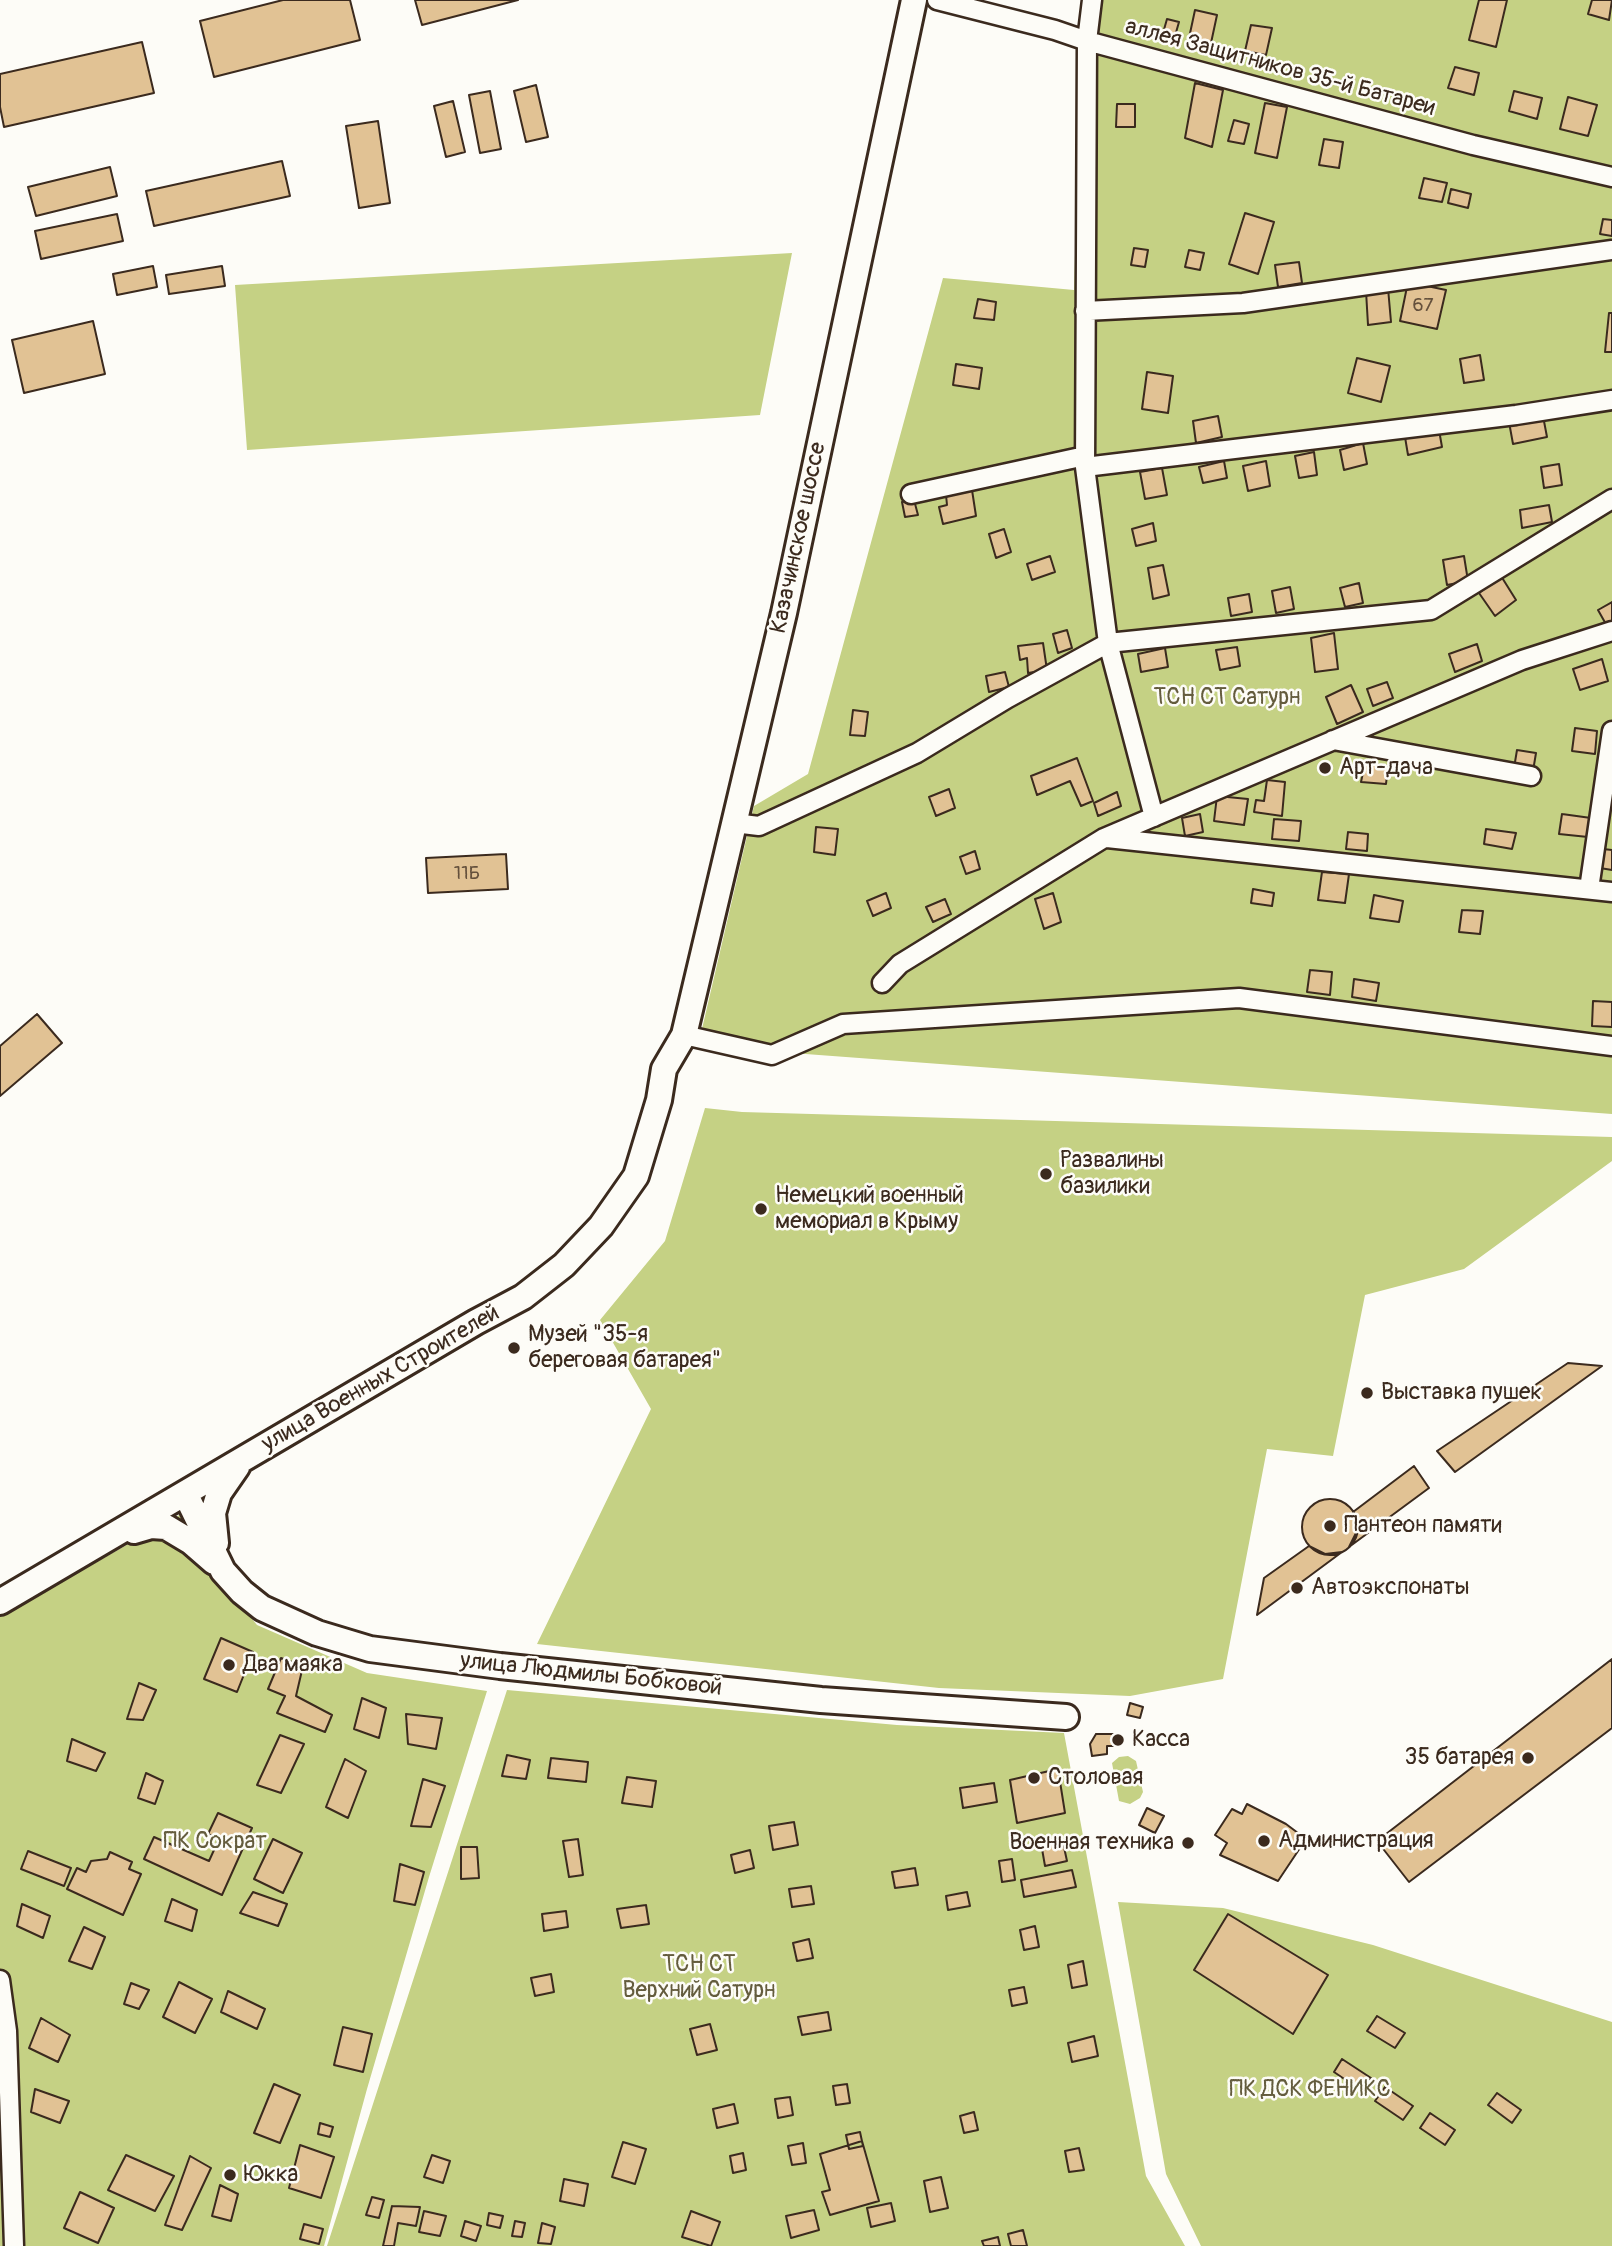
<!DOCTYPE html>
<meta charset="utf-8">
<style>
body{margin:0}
canvas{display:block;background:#fdfcf7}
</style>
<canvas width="1612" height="2246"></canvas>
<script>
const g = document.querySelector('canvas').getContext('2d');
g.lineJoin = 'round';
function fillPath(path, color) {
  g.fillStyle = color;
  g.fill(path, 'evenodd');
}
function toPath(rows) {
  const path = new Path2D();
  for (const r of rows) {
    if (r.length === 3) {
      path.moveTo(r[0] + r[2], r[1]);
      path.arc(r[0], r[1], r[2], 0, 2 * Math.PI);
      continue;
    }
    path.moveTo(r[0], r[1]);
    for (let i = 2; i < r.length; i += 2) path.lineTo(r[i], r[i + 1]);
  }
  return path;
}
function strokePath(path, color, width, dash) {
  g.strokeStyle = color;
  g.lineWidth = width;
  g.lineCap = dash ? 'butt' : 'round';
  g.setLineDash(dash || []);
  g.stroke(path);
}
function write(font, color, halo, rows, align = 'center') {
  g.font = font + ' Pangolin,sans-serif';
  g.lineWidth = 5;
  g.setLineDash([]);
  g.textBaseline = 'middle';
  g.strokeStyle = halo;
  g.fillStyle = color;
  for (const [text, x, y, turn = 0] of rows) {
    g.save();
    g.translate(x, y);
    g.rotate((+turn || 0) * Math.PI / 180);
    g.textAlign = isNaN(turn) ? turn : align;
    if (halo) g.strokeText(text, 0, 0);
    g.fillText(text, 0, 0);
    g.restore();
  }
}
fillPath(toPath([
 [1086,0,1612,0,1612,1114,698,1046,754,806,808,774,943,278,1074,290,1081,46],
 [792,253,760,415,247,450,235,285],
 [705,1108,742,1112,1612,1137,1612,1161,1464,1269,1365,1295,1333,1456,1267,1449,1223,1679,1130,1696,939,1688,537,1644,651,1409,600,1320,665,1241],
 [183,1513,205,1561,257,1625,367,1673,487,1691,429,1877,367,2089,324,2246,0,2246,0,1617],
 [507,1690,897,1725,1064,1733,1146,2176,1185,2246,327,2246],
 [1128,1756,1136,1761,1143,1792,1140,1798,1130,1804,1119,1801,1112,1763,1119,1757],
 [1118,1902,1223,1908,1373,1945,1612,2022,1612,2246,1201,2246,1166,2174]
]), '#c5d184');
const building = toPath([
 [283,0,350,0,360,40,214,77,200,21,283,0],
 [415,0,518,0,422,25,415,0],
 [1479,0,1507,0,1496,47,1469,40,1479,0],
 [1592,0,1612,0,1609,20,1588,14,1592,0],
 [1195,10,1217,15,1211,43,1189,38,1195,10],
 [1167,19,1179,22,1175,36,1163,33,1167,19],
 [1251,25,1272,28,1266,55,1245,51,1251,25],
 [142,42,154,93,4,127,0,107,0,74,142,42],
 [1455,67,1479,73,1474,95,1448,88,1455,67],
 [1195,83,1223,90,1212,147,1185,138,1195,83],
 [536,85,548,137,526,142,514,91,536,85],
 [490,91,501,149,480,153,469,95,490,91],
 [1514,91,1542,98,1537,119,1509,111,1514,91],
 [1568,97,1597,105,1588,136,1560,129,1568,97],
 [453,101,465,152,446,157,434,106,453,101],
 [1265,103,1287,107,1277,158,1255,153,1265,103],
 [1117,104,1135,104,1135,127,1116,127,1117,104],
 [1234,120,1249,124,1244,144,1228,141,1234,120],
 [378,121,390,203,359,208,346,126,378,121],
 [1324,139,1343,142,1339,168,1319,165,1324,139],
 [282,161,290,196,154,226,146,191,282,161],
 [110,167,117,196,36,216,28,187,110,167],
 [1424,178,1447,183,1442,202,1419,198,1424,178],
 [1451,189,1471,194,1468,208,1448,203,1451,189],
 [1245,213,1274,222,1258,274,1229,264,1245,213],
 [117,214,123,241,41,259,35,231,117,214],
 [1603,219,1612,220,1612,236,1600,234,1603,219],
 [1134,248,1148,250,1145,267,1131,265,1134,248],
 [1189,250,1204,253,1200,270,1185,267,1189,250],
 [1299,262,1302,283,1278,287,1275,265,1299,262],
 [153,266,157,287,117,295,113,274,153,266],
 [222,266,225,286,169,294,166,275,222,266],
 [1408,282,1446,290,1437,329,1400,321,1408,282],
 [1388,288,1391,322,1368,325,1366,291,1388,288],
 [978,299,996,302,994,320,974,318,978,299],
 [1609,313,1612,313,1612,352,1605,352,1609,313],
 [93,321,105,374,24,393,12,340,93,321],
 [1480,355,1484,380,1464,383,1460,359,1480,355],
 [1357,358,1390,366,1381,402,1348,393,1357,358],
 [956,364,982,368,979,389,953,385,956,364],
 [1147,372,1173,376,1168,413,1142,409,1147,372],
 [1218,416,1222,437,1196,443,1193,421,1218,416],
 [1543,416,1547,437,1513,444,1509,422,1543,416],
 [1439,430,1442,447,1408,455,1405,437,1439,430],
 [1363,443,1367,464,1344,470,1340,450,1363,443],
 [1314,452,1317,475,1299,478,1295,456,1314,452],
 [1224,461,1227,478,1203,483,1199,467,1224,461],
 [1266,461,1270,486,1248,491,1243,466,1266,461],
 [1559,464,1562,485,1544,488,1541,467,1559,464],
 [1162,468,1167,495,1145,499,1140,472,1162,468],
 [972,490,976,516,943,524,939,507,947,505,946,495,972,490],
 [914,500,918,515,905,517,902,502,914,500],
 [1549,505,1552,522,1522,528,1520,510,1549,505],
 [1153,523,1156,541,1136,546,1132,529,1153,523],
 [1004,529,1011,552,996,558,989,534,1004,529],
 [1050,556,1055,572,1032,580,1027,564,1050,556],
 [1464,556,1468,581,1447,585,1443,560,1464,556],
 [1163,565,1169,595,1153,599,1148,568,1163,565],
 [1501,576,1516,600,1495,616,1479,593,1501,576],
 [1359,583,1363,603,1345,607,1340,588,1359,583],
 [1290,587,1294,609,1276,613,1272,591,1290,587],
 [1249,594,1252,612,1231,616,1228,598,1249,594],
 [1612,602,1612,623,1607,626,1598,610,1612,602],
 [1067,630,1072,648,1058,653,1053,634,1067,630],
 [1334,633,1338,669,1315,672,1311,638,1334,633],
 [1043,643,1047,670,1028,673,1027,658,1020,660,1018,646,1043,643],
 [1477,644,1482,661,1455,672,1449,654,1477,644],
 [1237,647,1240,666,1220,670,1216,650,1237,647],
 [1165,648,1168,667,1141,672,1138,654,1165,648],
 [1602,659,1608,681,1580,690,1573,669,1602,659],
 [1005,672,1009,687,989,692,986,676,1005,672],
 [1387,682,1393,698,1373,706,1367,689,1387,682],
 [1351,685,1363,712,1337,724,1326,697,1351,685],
 [853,710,868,712,865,736,850,735,853,710],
 [1575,728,1597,731,1595,754,1572,751,1575,728],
 [1517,750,1536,753,1533,771,1514,768,1517,750],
 [1077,758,1093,801,1081,806,1070,781,1037,795,1031,776,1077,758],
 [1365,763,1388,766,1386,784,1361,782,1365,763],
 [1267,780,1285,782,1282,816,1254,812,1256,800,1264,801,1267,780],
 [949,789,955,808,936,816,929,797,949,789],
 [1117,792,1121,806,1098,816,1094,803,1117,792],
 [1217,796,1248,799,1244,825,1214,821,1217,796],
 [1200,814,1203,832,1185,836,1182,818,1200,814],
 [1562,814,1591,818,1588,837,1559,834,1562,814],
 [1274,819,1301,821,1299,841,1272,839,1274,819],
 [816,827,838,829,835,855,814,852,816,827],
 [1486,829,1516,833,1512,849,1484,844,1486,829],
 [1348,832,1368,834,1367,851,1346,849,1348,832],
 [1603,849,1612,850,1612,870,1600,868,1603,849],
 [975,851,980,869,966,874,960,857,975,851],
 [506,854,508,889,428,893,426,858,506,854],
 [1322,872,1349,874,1345,903,1318,900,1322,872],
 [1253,889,1274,893,1272,906,1251,903,1253,889],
 [886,893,891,908,873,916,867,901,886,893],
 [1053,893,1061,922,1044,929,1035,899,1053,893],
 [1374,895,1403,901,1399,922,1370,918,1374,895],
 [945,899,951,914,933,922,926,907,945,899],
 [1462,910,1483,911,1480,934,1459,932,1462,910],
 [1310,970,1332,972,1330,995,1307,992,1310,970],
 [1354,979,1379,983,1376,1001,1352,997,1354,979],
 [1593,1001,1612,1002,1612,1027,1592,1026,1593,1001],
 [37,1014,62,1043,0,1096,0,1046,37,1014],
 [1568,1363,1602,1366,1455,1472,1437,1451,1568,1363],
 [1414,1466,1429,1488,1349,1547,1357,1531,1353,1512,1414,1466],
 [1330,1527,28],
 [1309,1546,1325,1554,1342,1552,1257,1615,1264,1578,1309,1546],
 [221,1638,253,1652,237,1692,204,1679,221,1638],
 [281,1658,303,1666,296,1696,332,1715,325,1732,277,1713,285,1696,268,1689,281,1658],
 [1612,1659,1612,1728,1409,1882,1377,1841,1612,1659],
 [139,1683,156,1690,143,1720,127,1719,139,1683],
 [362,1698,386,1708,379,1738,354,1729,362,1698],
 [1130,1703,1143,1707,1140,1718,1127,1715,1130,1703],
 [406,1714,442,1718,436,1749,408,1744,406,1714],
 [1096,1734,1116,1734,1117,1746,1107,1746,1107,1754,1092,1756,1090,1744,1096,1734],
 [280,1735,304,1744,281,1793,257,1785,280,1735],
 [72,1739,105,1753,96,1771,67,1761,72,1739],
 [507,1755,530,1760,526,1779,502,1776,507,1755],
 [551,1758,588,1762,586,1782,548,1778,551,1758],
 [345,1759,366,1771,348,1818,326,1807,345,1759],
 [1058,1769,1065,1813,1017,1823,1010,1780,1058,1769],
 [146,1773,163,1781,155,1804,138,1798,146,1773],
 [627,1777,656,1781,652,1807,622,1803,627,1777],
 [423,1779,445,1786,431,1827,411,1826,423,1779],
 [994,1783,997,1802,963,1808,960,1788,994,1783],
 [1247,1804,1286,1824,1306,1839,1278,1881,1220,1855,1227,1843,1215,1835,1232,1809,1242,1814,1247,1804],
 [1147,1808,1164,1816,1155,1833,1139,1825,1147,1808],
 [218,1813,252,1828,222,1895,144,1859,154,1837,209,1861,219,1839,208,1834,218,1813],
 [794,1822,798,1845,773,1850,769,1826,794,1822],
 [1062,1838,1067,1861,1045,1866,1041,1843,1062,1838],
 [273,1839,302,1853,283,1893,254,1879,273,1839],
 [578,1839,583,1875,569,1877,563,1841,578,1839],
 [461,1847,477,1847,479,1878,461,1879,461,1847],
 [750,1850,754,1868,735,1873,731,1855,750,1850],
 [28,1851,71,1868,64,1886,21,1869,28,1851],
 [110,1852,132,1862,129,1869,141,1874,123,1915,67,1889,77,1868,86,1872,91,1861,107,1859,110,1852],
 [1012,1859,1015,1880,1002,1882,999,1861,1012,1859],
 [400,1864,424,1872,415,1905,394,1901,400,1864],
 [915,1868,918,1885,895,1888,892,1872,915,1868],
 [1072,1870,1076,1887,1024,1897,1021,1880,1072,1870],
 [811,1886,814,1904,792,1907,789,1889,811,1886],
 [253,1892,287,1904,278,1926,240,1913,253,1892],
 [967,1892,970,1906,948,1910,946,1896,967,1892],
 [172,1899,197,1910,192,1931,165,1921,172,1899],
 [22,1904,50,1916,43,1938,17,1926,22,1904],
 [646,1905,649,1924,621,1928,617,1909,646,1905],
 [566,1911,568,1927,544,1931,542,1914,566,1911],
 [1228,1914,1328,1975,1293,2034,1194,1970,1228,1914],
 [1035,1926,1039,1947,1024,1950,1020,1930,1035,1926],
 [84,1927,105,1937,92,1969,69,1961,84,1927],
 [809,1939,813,1958,797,1961,793,1943,809,1939],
 [1083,1961,1087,1985,1072,1988,1068,1965,1083,1961],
 [551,1974,554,1992,535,1996,531,1978,551,1974],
 [179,1982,212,1999,195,2033,163,2017,179,1982],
 [131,1983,149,1990,139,2009,124,2004,131,1983],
 [1024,1987,1027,2003,1012,2006,1009,1990,1024,1987],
 [228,1991,265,2009,257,2029,221,2012,228,1991],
 [828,2012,831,2030,802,2035,798,2017,828,2012],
 [1377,2016,1405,2033,1395,2048,1367,2031,1377,2016],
 [41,2018,70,2035,58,2062,29,2048,41,2018],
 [710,2024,717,2050,697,2055,690,2029,710,2024],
 [343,2027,372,2034,363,2072,334,2065,343,2027],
 [1094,2036,1098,2056,1072,2062,1068,2043,1094,2036],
 [1342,2059,1371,2078,1362,2091,1334,2072,1342,2059],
 [274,2084,300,2095,280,2143,254,2133,274,2084],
 [847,2084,850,2103,836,2105,833,2086,847,2084],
 [1385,2087,1413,2106,1403,2120,1375,2101,1385,2087],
 [35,2089,69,2101,60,2123,31,2112,35,2089],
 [1497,2093,1521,2110,1512,2123,1488,2105,1497,2093],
 [790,2097,793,2115,778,2118,775,2099,790,2097],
 [734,2104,738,2123,717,2128,713,2109,734,2104],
 [974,2112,978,2130,964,2133,960,2116,974,2112],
 [1430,2113,1455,2130,1445,2145,1420,2128,1430,2113],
 [320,2123,333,2127,330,2137,318,2134,320,2123],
 [860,2132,863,2146,849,2149,846,2135,860,2132],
 [862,2141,879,2201,830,2215,822,2192,830,2190,820,2154,862,2141],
 [623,2142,646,2149,635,2184,612,2177,623,2142],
 [803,2143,806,2163,792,2165,788,2146,803,2143],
 [300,2145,334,2157,321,2198,289,2188,300,2145],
 [1079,2148,1084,2170,1069,2172,1065,2151,1079,2148],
 [743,2153,746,2170,733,2173,730,2156,743,2153],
 [126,2155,174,2176,155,2211,108,2190,126,2155],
 [432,2155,450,2161,443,2183,424,2177,432,2155],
 [190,2156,211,2168,182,2230,165,2225,190,2156],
 [941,2177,948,2208,930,2212,924,2181,941,2177],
 [564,2179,588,2184,584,2206,560,2201,564,2179],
 [220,2185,238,2194,231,2221,212,2216,220,2185],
 [80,2192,114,2208,98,2243,64,2228,80,2192],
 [372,2197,384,2200,379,2218,366,2215,372,2197],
 [891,2203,895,2221,871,2227,867,2208,891,2203],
 [392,2206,420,2207,416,2226,398,2223,394,2246,383,2246,392,2206],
 [814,2210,819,2230,791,2238,786,2216,814,2210],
 [424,2211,446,2216,440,2236,419,2232,424,2211],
 [691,2211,720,2222,711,2246,682,2237,691,2211],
 [489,2213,503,2216,500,2228,487,2225,489,2213],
 [465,2221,481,2226,476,2241,461,2236,465,2221],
 [515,2221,525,2223,522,2237,512,2236,515,2221],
 [542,2223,555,2227,551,2244,538,2243,542,2223],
 [304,2224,323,2229,319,2244,300,2239,304,2224],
 [1023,2230,1027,2246,1011,2246,1008,2234,1023,2230],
 [998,2237,1000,2246,984,2246,982,2241,998,2237]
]);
fillPath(building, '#e1c294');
strokePath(building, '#3b2a1e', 2);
const street = toPath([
 [937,0,1055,30,1087,41,1473,145,1612,177],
 [1092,0,1087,41,1085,467,1108,643,1154,817],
 [1085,311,1243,303,1612,250],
 [1085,467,1516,415,1612,400],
 [911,494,1085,456],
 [1333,740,1531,776],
 [734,823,759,826,917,753,1008,698,1108,643,1431,610,1612,499],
 [1107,838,1612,892],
 [1589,889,1612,731],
 [882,983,900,964,1104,838,1522,660,1612,631],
 [684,1035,772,1055,843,1024,1239,998,1612,1046],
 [0,1980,7,2031,14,2246]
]);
const secondary = toPath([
 [186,1495,223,1571,242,1592,262,1608,317,1633,370,1649,500,1666,821,1700,1066,1717],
 [134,1531,151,1526,166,1527,191,1542,214,1562],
 [216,1543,213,1513,219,1493,237,1467],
 [0,1602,476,1322,523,1297,564,1265,601,1226,636,1176,659,1100,664,1069,684,1035,784,613,914,0]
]);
strokePath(street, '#3b2a1e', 23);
strokePath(secondary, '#3b2a1e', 30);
strokePath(street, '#fdfcf7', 18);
strokePath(secondary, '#fdfcf7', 24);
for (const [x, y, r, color] of [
 [1325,768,7,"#3b2a1e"],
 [1046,1174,7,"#3b2a1e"],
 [761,1209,7,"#3b2a1e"],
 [514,1348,7,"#3b2a1e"],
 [1367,1393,7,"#3b2a1e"],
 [1330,1526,7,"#3b2a1e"],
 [1297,1588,7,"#3b2a1e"],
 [229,1665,7,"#3b2a1e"],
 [1118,1740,7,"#3b2a1e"],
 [1528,1758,7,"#3b2a1e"],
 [1034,1778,7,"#3b2a1e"],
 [1264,1841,7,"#3b2a1e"],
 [1188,1843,7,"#3b2a1e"],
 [230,2175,7,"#3b2a1e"]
]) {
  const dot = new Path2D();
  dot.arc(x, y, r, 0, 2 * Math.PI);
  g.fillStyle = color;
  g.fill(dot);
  strokePath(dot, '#fdfcf7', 2.5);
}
write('19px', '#64503c', null, [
 ["67",1423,306],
 ["11Б",467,874]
]);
write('23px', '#3b2a1e', '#fdfcf7', [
 ["аллея Защитников 35-й Батареи",1280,68,15],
 ["Казачинское шоссе",799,538,-78],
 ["улица Военных Строителей",381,1379,-30],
 ["улица Людмилы Бобковой",591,1675,6]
]);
write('23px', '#645c3d', '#fdfcf7', [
 ["ТСН СТ Сатурн",1227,698],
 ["ПК Сократ",215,1842],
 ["ТСН СТ",699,1965],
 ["Верхний Сатурн",699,1991],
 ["ПК ДСК ФЕНИКС",1310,2090]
]);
write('23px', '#3b2a1e', '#fdfcf7', [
 ["Арт-дача",1339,768],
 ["Развалины",1060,1161],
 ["базилики",1060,1187],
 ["Немецкий военный",775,1196],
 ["мемориал в Крыму",775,1222],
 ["Музей \"35-я",528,1335],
 ["береговая батарея\"",528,1361],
 ["Выставка пушек",1381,1393],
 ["Пантеон памяти",1344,1526],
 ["Автоэкспонаты",1311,1588],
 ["Два маяка",243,1665],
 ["Касса",1132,1740],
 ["35 батарея",1514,1758,"right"],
 ["Столовая",1048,1778],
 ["Администрация",1278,1841],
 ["Военная техника",1174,1843,"right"],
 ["Юкка",244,2175]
], 'left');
</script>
